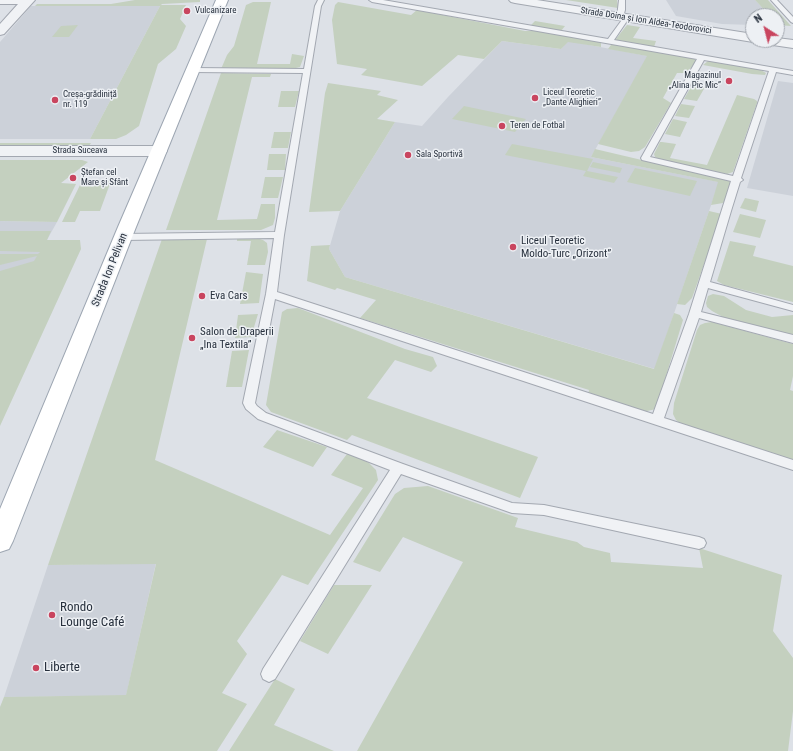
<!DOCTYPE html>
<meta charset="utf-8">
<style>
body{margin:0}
#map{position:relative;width:793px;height:751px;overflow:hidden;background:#dde1e7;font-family:"Roboto Condensed",sans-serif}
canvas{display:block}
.north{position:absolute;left:745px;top:8px;width:40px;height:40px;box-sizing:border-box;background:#edf0f4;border:1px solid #9ea3ab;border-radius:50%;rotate:324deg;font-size:11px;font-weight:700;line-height:16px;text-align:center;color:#27303d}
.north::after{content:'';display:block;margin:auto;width:14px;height:18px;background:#c9455f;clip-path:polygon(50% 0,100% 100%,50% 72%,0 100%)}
</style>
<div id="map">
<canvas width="793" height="751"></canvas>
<div class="north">N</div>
</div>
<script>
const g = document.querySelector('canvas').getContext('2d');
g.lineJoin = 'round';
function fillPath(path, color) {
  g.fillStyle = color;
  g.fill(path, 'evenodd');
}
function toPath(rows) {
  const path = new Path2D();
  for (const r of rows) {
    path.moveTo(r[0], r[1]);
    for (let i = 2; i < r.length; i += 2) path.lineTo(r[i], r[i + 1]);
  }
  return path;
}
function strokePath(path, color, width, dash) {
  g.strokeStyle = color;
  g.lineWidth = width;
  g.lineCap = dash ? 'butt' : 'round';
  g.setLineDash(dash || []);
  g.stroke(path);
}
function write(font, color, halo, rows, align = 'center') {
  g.font = font + ' "Roboto Condensed",sans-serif';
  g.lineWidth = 3;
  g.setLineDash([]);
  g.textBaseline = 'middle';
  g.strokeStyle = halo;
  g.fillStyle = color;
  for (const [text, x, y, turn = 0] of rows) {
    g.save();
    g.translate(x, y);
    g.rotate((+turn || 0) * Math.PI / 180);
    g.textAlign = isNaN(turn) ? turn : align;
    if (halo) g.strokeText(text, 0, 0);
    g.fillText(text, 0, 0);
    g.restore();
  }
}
fillPath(toPath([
 [666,0,755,0,770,16,753,16,753,25,722,24,676,16],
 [31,6,160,6,90,139,0,139,0,42],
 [502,41,561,49,568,41,648,56,591,157,719,182,655,369,345,277,329,249,340,211,395,122,422,126,448,97],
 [778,81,793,83,793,196,747,188],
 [0,221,57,222,0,324],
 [156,563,126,696,4,697,48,565]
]), '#ccd1d9');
fillPath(toPath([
 [135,0,200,0,200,2,162,4,161,5,186,5,180,19,186,26,176,49,158,64,139,126,126,135,116,139,90,139,160,6,35,6,37,4,111,4],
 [566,0,617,0,618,8],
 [755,0,768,0,791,26,778,25,777,16,770,16],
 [253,2,271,2,257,64,290,64,292,54,304,56,300,67,292,69,221,69,227,55,234,46,246,5],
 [338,2,411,15,417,10,525,31,542,31,598,41,601,43,601,47,568,42,561,49,502,41,484,59,458,55,422,86,361,75,367,69,337,64,332,20,335,5],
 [535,21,565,26,561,31,530,26],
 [78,25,69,37,52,37,61,26],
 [627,25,640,27,633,38,656,41,654,47,615,40],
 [618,44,695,59,695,63,686,73,677,73,663,98,671,103,645,147,639,151,631,152,598,144,647,56,608,49,611,45],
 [708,61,712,61,759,69,766,73,765,75,752,74,703,65],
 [221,73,271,74,270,77,252,77,217,220,257,219,261,204,275,204,275,218,273,225,261,230,166,230],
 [328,83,381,91,377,95,398,100,377,119,395,122,340,211,309,212,325,93],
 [692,85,705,87,697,101,684,99],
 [281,91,299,91,295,107,278,107],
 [737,95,754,99,757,101,757,103,733,172,727,174,662,161,655,157,654,154,660,142,662,142,676,144,670,158,707,165],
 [681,104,695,106,689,118,675,116],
 [464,106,526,119,515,132,452,119],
 [673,119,687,122,680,137,665,134],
 [274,132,291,132,288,148,271,148],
 [0,143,91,143,89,146,0,146],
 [512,144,593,159,587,171,618,177,614,183,583,176,586,171,505,155],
 [595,149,731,181,726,199,723,203,711,205,718,182,591,157],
 [269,154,286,154,285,170,267,170],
 [0,160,82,160,88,162,61,183,76,184,57,222,0,221],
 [593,162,622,168,620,173,590,167],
 [635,168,697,181,690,196,627,182],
 [265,177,283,177,278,198,261,198],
 [111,181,100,211,80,211,75,222,62,222,80,185,91,182],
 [745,198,759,201,756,212,740,208],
 [709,211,722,214,692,298,685,305,677,304],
 [740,214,766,220,760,238,733,232],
 [0,231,51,231,47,240,80,240,81,249,0,426,0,271,34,261,37,256,0,265,0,254,38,254,40,252,0,251],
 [237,237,253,237,263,240,267,243,268,252,265,265,247,265,251,241,237,241],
 [162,239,207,239,155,460,330,535,363,488,331,475,347,454,356,456,369,463,376,470,378,480,308,585,282,575,237,641,247,654,222,693,247,704,217,751,0,751,0,707,4,697,126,695,156,564,48,565],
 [730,241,756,246,753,256,793,266,793,302,724,285,717,281],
 [330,245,329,249,345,277,654,369,674,313,680,315,683,320,656,409,643,412,588,394,589,390,360,318,376,300,337,288,335,290,307,281,311,246],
 [246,272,263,274,259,303,240,304],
 [713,294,724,296,746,310,772,317,793,315,793,335,723,317,712,311,707,307,706,303,708,296],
 [298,308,405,349,433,357,437,366,431,372,395,360,367,398,538,457,520,498,352,435,347,440,271,412,266,405,282,312,287,309],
 [258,314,251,337,235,338,238,315],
 [712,322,793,344,793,376,790,390,793,391,793,460,681,424,676,420,673,414,674,403,697,330,700,325,705,323],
 [249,350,242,387,226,387,232,351],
 [277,430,327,447,313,467,263,447],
 [428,486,518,518,515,527,577,542,584,547,610,553,611,562,703,568,699,548,782,575,773,631,793,658,793,711,788,751,357,751,463,562,403,537,380,572,353,562,395,494,404,488],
 [334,585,372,585,328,654,300,641],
 [275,679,295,689,274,725,334,751,229,751]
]), '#c4d0bf');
const service = toPath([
 [318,0,324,0,321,6,284,235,277,292,653,414,689,314,731,181,642,160,641,158,697,59,372,2,369,0,383,0,608,39,624,17,626,16,629,18,614,40,793,71,793,75,776,72,741,178,743,180,740,182,731,211,710,282,793,305,793,311,708,288,701,312,793,335,793,343,699,318,664,418,793,460,793,470,275,299,255,403,257,406,266,413,403,464,512,503,544,505,699,537,704,539,706,543,704,547,699,549,544,515,512,513,401,474,275,679,269,682,263,679,261,674,263,669,390,470,258,419,246,409,243,403,266,294,274,238,123,240,118,237,123,234,275,232,303,73,193,72,189,70,193,68,304,69,315,6,318,0],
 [704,60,769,71,733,176,650,157,704,60],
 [619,0,625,0,625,10,623,17,620,19,617,17,619,0],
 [771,0,777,0,793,17,793,23,791,22,771,0]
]);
const minor = toPath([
 [0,0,35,0,4,34,0,35,0,24,18,4,0,4,0,0],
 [509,0,537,0,753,34,753,40,758,40,753,42,515,3,511,2,509,0],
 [777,38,793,40,793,48,766,44,762,43,760,40,777,40,777,38],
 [0,146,159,146,165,148,167,151,165,154,159,156,0,156,0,146]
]);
const primary = toPath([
 [216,0,228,0,136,227,13,541,9,549,0,552,0,509,118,227,216,0]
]);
strokePath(service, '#a3a8b1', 2);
strokePath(minor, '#a3a8b1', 2);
strokePath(primary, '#9da6b2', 2);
fillPath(service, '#f0f2f5');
fillPath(minor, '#f0f2f5');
fillPath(primary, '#fff');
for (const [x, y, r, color] of [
 [187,11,4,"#c9455f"],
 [729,81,4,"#c9455f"],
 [535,98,4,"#c9455f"],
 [55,100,4,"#c9455f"],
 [502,126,4,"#c9455f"],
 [408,155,4,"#c9455f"],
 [73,178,4,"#c9455f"],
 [513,247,4,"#c9455f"],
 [202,296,4,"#c9455f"],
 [192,338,4,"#c9455f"],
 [52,615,4,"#c9455f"],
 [36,668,4,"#c9455f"]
]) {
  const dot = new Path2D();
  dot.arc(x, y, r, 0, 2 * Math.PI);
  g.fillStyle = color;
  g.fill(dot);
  strokePath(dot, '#edf0f4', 1.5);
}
write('9px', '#27303d', '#edf0f4', [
 ["Vulcanizare",195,11],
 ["Magazinul",721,76,"right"],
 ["„Alina Pic Mic”",721,86,"right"],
 ["Liceul Teoretic",543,93],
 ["„Dante Alighieri”",543,103],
 ["Creșa-grădiniță",63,95],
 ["nr. 119",63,105],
 ["Teren de Fotbal",510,126],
 ["Sala Sportivă",416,155],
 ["Ștefan cel",81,173],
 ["Mare și Sfânt",81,183]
], 'left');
write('9px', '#27303d', '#edf0f4', [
 ["Strada Doina și Ion Aldea-Teodorovici",646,21,9],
 ["Strada Suceava",80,151]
]);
write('11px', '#27303d', '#edf0f4', [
 ["Liceul Teoretic",521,241],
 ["Moldo-Turc „Orizont”",521,254],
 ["Eva Cars",210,296],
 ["Salon de Draperii",200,332],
 ["„Ina Textila”",200,345]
], 'left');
write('11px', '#27303d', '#edf0f4', [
 ["Strada Ion Pelivan",110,270,-68]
]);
write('13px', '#27303d', '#edf0f4', [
 ["Rondo",60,608],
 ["Lounge Café",60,623],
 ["Liberte",44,668]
], 'left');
</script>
